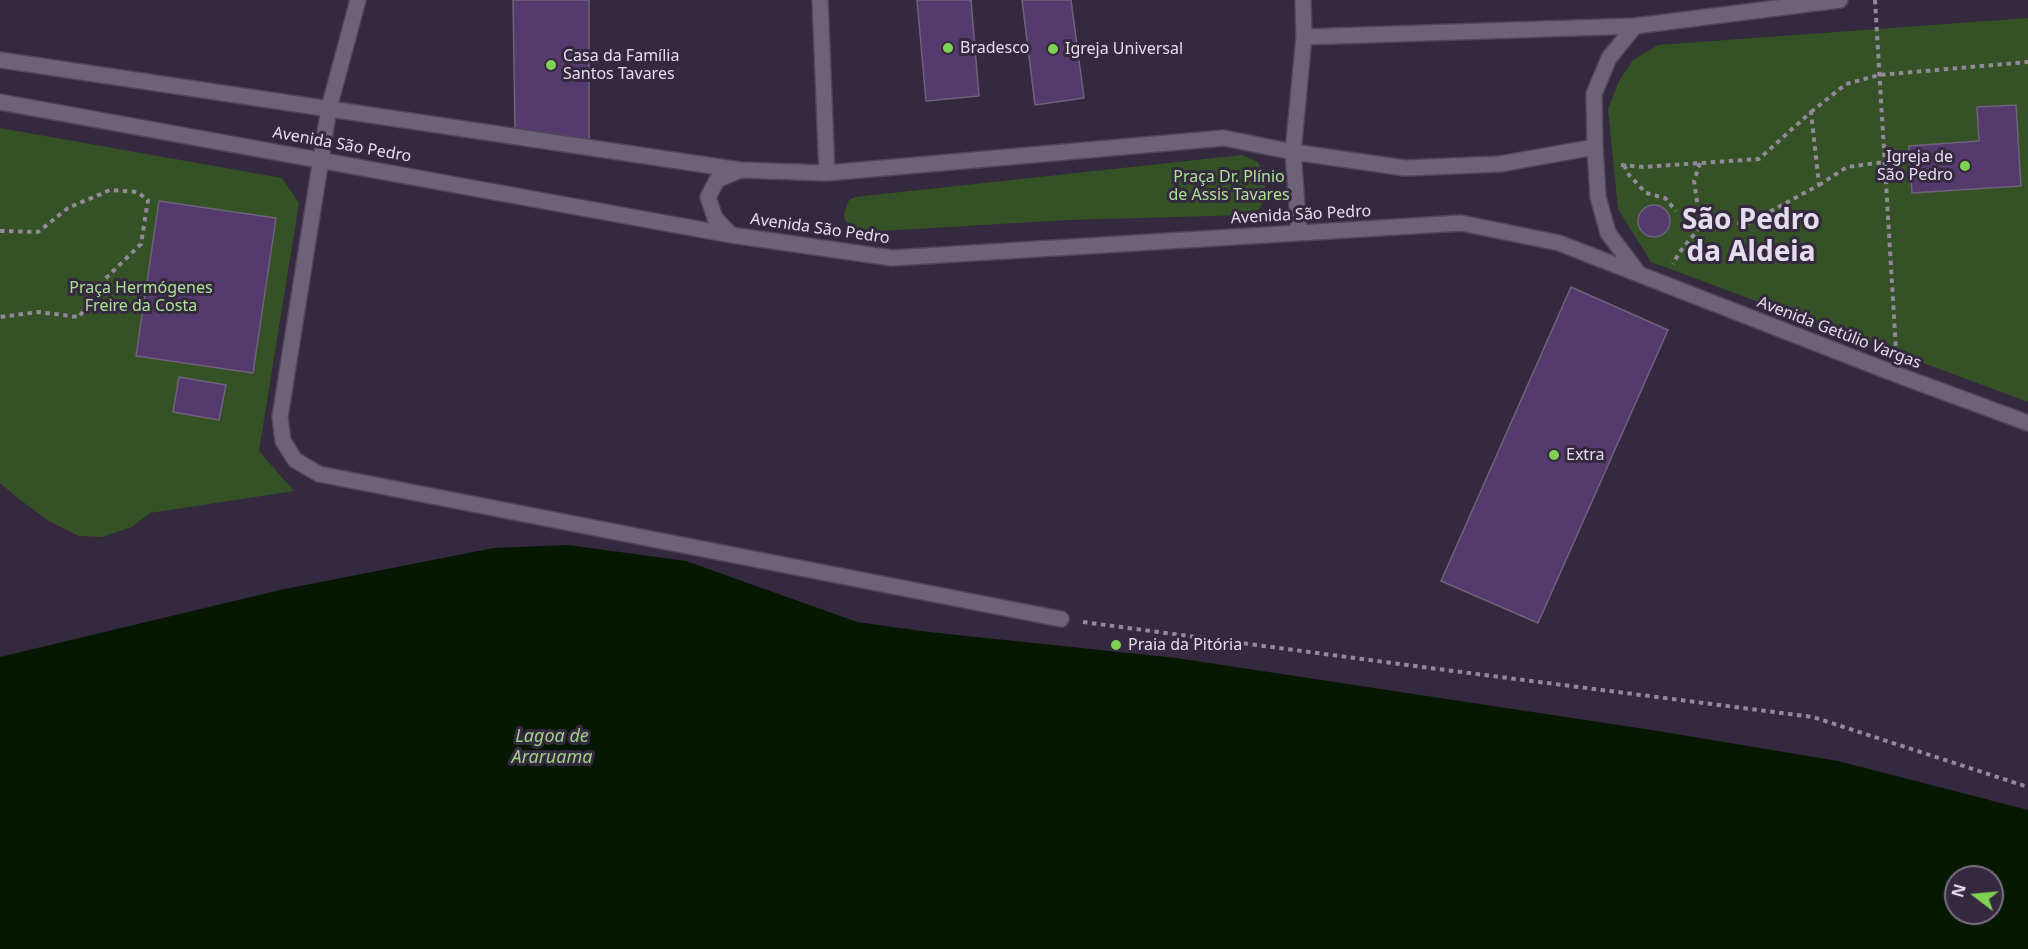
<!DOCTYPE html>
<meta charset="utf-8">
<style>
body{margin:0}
#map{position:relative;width:2028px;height:949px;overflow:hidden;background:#34293e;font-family:"Noto Sans",sans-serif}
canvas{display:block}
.north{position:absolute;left:1944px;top:865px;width:60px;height:60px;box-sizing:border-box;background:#34293e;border:2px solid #7a7184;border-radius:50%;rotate:286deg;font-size:16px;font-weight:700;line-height:24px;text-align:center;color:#e4ddec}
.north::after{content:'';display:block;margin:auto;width:21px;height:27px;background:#7ed153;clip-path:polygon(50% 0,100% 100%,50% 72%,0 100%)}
</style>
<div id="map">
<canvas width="2028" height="949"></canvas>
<div class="north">N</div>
</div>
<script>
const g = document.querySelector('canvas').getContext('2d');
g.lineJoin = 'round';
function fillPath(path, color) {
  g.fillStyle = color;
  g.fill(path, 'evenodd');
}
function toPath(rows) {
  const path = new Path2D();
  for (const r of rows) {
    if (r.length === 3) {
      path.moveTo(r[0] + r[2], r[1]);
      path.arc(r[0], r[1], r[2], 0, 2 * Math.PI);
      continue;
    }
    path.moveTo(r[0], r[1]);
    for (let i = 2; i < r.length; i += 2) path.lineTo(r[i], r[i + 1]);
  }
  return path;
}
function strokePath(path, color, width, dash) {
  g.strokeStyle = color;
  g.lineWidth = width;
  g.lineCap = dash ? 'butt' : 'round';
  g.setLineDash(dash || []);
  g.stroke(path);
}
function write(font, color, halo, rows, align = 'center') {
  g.font = font + ' "Noto Sans",sans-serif';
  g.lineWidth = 6;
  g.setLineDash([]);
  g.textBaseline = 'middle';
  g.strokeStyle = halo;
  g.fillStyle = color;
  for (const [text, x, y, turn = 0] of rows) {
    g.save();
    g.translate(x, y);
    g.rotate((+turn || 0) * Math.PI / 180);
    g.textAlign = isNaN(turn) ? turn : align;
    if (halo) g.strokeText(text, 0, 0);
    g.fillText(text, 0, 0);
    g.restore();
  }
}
fillPath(toPath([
 [2028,18,2028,402,1651,262,1618,209,1608,109,1619,81,1633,60,1658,45],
 [0,128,282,178,299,203,259,451,294,491,150,513,132,527,102,537,79,536,49,521,19,499,0,483],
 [1242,155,1258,162,1263,172,1265,183,1264,201,1259,209,1248,215,1068,220,865,232,856,230,850,225,845,220,844,213,849,200,855,197]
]), '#345225');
fillPath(toPath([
 [568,545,686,561,857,622,929,632,1176,658,1658,731,1838,761,2028,810,2028,949,0,949,0,657,280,590,494,548],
 [1956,877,1992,877,1992,913,1956,913]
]), '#071801');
const building = toPath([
 [513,0,589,0,589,142,515,130,513,0],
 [917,0,971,0,979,96,926,101,917,0],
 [1022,0,1071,0,1084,98,1035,105,1022,0],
 [2016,105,2021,186,1912,193,1909,146,1979,141,1977,107,2016,105],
 [159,201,276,218,253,373,136,356,159,201],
 [1654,221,16],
 [1571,287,1668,330,1538,623,1441,581,1571,287],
 [179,377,226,385,219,420,173,412,179,377]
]);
fillPath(building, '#553a6d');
strokePath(building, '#6f637c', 1.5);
const minor = toPath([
 [358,0,329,108,280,417,283,441,295,460,319,474,1061,619],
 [820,0,827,173],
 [1635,26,1609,58,1594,94,1595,147,1598,197,1608,233,1639,274],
 [1304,37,1635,26,1840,0],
 [0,60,740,170,827,173,1224,138,1293,152,1405,168,1500,164,1595,147],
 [0,102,731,235,892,258,1461,223,1559,243,1898,375,2028,423],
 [1299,233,1293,152,1304,37,1303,0],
 [731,235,715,218,708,197,717,180,740,170]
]);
strokePath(minor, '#4f4659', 18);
strokePath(toPath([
 [1875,0,1896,350],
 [1811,112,1846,84,1879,75,2028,62],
 [1700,163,1694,181,1698,208,1705,221],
 [1621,165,1643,167,1759,159,1811,112,1819,185,1747,224,1705,221,1679,253,1673,264],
 [1624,165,1629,175,1646,193,1665,198,1676,211],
 [1819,185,1847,167,1884,162],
 [0,231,38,232,68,208,110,190,137,192,148,200,141,244,105,279,79,317,38,312,0,317],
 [1083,622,1430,668,1813,717,2028,787]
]), '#92899a', 4, [4.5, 4.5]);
strokePath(minor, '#6e627b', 15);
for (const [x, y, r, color] of [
 [948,48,6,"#7ed153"],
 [1053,49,6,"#7ed153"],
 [551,65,6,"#7ed153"],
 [1965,166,6,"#7ed153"],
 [1554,455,6,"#7ed153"],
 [1116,645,6,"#7ed153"]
]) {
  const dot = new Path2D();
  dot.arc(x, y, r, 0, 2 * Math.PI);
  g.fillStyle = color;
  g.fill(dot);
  strokePath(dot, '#34293e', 2);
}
write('16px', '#e4ddec', '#34293e', [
 ["Bradesco",960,48],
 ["Igreja Universal",1065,49],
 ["Casa da Família",563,56],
 ["Santos Tavares",563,74],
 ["Igreja de",1953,157,"right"],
 ["São Pedro",1953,175,"right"],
 ["Extra",1566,455],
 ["Praia da Pitória",1128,645]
], 'left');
write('16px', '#e4ddec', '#34293e', [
 ["Avenida São Pedro",342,145,10],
 ["Avenida São Pedro",1301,215,-3],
 ["Avenida São Pedro",820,229,8],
 ["Avenida Getúlio Vargas",1839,333,21]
]);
write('16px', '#abe193', '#34293e', [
 ["Praça Dr. Plínio",1229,177],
 ["de Assis Tavares",1229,195],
 ["Praça Hermógenes",141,288],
 ["Freire da Costa",141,306]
]);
write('italic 18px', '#9cd184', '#34293e', [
 ["Lagoa de",552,737],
 ["Araruama",552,758]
]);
write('bold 28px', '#e4ddec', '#34293e', [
 ["São Pedro",1751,221],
 ["da Aldeia",1751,253]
]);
</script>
